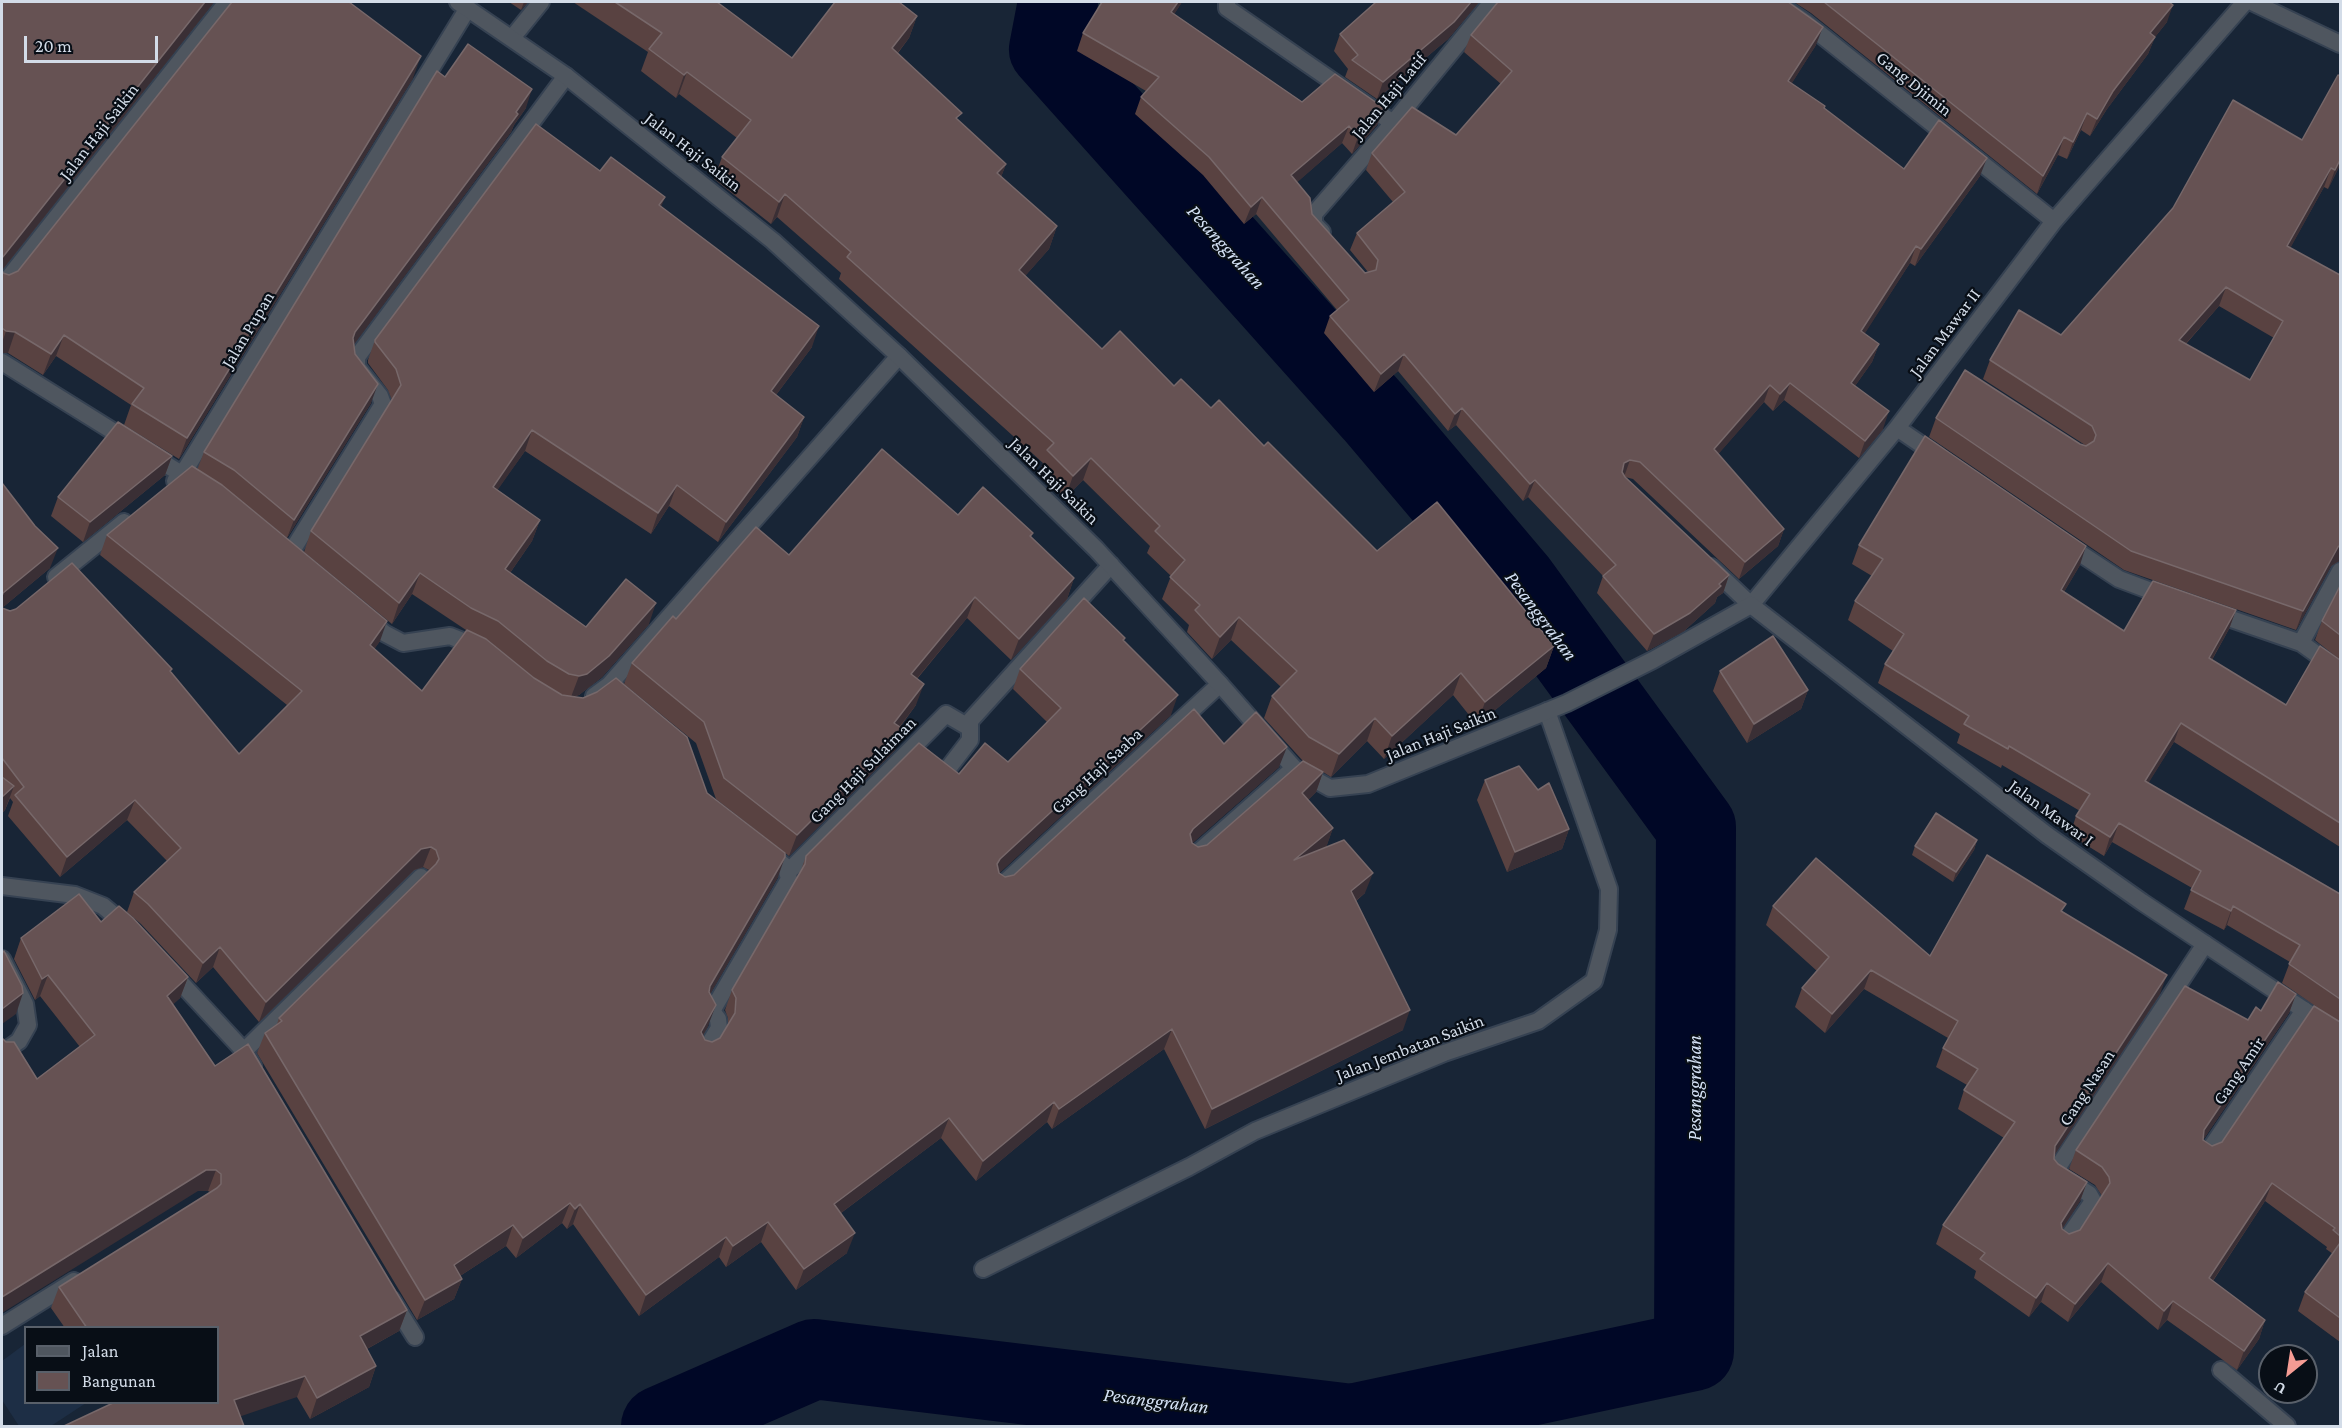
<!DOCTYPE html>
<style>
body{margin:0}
#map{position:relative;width:2342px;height:1428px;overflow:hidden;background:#182536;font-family:"Crimson Pro",serif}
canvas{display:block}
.frame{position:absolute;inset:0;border:3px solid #d3dce8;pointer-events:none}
.legend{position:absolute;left:24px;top:1326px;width:195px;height:78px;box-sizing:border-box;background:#080e16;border:2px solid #59606a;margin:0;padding:8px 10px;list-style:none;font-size:18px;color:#d3dce8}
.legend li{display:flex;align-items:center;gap:12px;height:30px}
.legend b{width:30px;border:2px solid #59606a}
.north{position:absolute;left:2258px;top:1344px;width:60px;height:60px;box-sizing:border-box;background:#080e16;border:2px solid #59606a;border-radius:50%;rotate:210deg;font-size:16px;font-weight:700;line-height:24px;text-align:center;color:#d3dce8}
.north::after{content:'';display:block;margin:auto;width:21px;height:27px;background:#f59c94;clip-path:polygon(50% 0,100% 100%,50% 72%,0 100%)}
.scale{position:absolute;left:24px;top:36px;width:134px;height:27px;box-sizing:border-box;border:3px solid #d3dce8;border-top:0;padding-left:8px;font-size:18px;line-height:21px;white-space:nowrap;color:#d3dce8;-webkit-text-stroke:4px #080e16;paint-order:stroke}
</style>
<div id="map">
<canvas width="2342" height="1428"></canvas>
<div class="frame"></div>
<ul class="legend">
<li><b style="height:8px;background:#4f565f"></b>Jalan</li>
<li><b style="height:16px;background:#665253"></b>Bangunan</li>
</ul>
<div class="north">U</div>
<div class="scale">20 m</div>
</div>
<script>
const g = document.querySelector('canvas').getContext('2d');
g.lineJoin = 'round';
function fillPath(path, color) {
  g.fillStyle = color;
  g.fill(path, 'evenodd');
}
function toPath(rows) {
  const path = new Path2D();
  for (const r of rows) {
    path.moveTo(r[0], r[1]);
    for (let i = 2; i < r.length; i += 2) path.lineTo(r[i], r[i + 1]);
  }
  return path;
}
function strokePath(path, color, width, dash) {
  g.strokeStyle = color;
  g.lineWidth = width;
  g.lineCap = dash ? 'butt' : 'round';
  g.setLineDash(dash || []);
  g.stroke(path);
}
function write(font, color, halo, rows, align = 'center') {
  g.font = font + ' "Crimson Pro",serif';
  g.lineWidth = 4.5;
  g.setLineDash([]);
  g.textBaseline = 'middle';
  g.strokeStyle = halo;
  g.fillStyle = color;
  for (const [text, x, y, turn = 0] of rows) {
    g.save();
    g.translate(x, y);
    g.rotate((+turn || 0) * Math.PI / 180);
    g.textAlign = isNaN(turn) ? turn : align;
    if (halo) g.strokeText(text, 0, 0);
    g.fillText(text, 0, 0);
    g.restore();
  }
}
fillPath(toPath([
 [25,1344,26,1402,86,1403,51,1426,19,1426,2,1400,2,1361]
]), '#1d2e45');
strokePath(toPath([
 [661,1426,814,1359,1351,1424,1694,1351,1696,827,1517,582,1374,413,1049,49,1058,2]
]), '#000726', 80);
const minor = toPath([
 [1227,2,1227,8,1393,123],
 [1776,2,1805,22,2054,221],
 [2252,2,2340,44],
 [512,38,541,2],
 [1322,232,1314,224,1314,214,1393,123,1492,2],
 [2,286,227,2],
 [2,362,199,485],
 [1897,428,1938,456],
 [175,481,182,475,468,8],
 [2066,544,2119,579,2167,597],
 [290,554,383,404,380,396,357,367,357,357,566,76],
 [1711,567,1751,605,1897,428,2054,221,2245,2],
 [56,577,124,522],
 [2211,612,2301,643,2340,671],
 [367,619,384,633,403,643,450,636,480,648],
 [2301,643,2340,571],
 [594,696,609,685,899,356],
 [943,775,970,740,970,721,1111,565],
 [1193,857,1294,768],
 [788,872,946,714,970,728],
 [2,886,75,895,103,906,127,926],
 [1000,887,1220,684],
 [2,959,25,1004,28,1025,19,1041,2,1053],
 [169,970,244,1051,253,1066],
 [244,1051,421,877],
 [704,1052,719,1028,718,1019,712,1011,789,879,786,867,765,850],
 [2206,1155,2304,1010],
 [2064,1243,2093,1201,2089,1194,2057,1174,2058,1167,2205,944],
 [983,1269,1189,1167,1255,1131,1444,1053,1538,1021,1594,981,1608,930,1609,889,1547,711],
 [392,1300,415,1337],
 [2,1326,74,1281],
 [2221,1370,2287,1426]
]);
const tertiary = toPath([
 [458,2,566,76,773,241,899,356,1096,549,1220,684,1294,768,1330,788,1368,784,1567,703,1653,660,1751,605,2047,835,2142,902,2340,1034]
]);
strokePath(minor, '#364252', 20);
strokePath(tertiary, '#364252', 20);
strokePath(minor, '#4f565f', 16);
strokePath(tertiary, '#4f565f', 16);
fillPath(toPath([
 [2,2,214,2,2,270,3,273,9,275,413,78,179,459,124,425,131,405,56,356,43,375,8,353,2,353],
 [509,2,528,2,521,10],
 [573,2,717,2,792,58,917,16,909,38,898,53,959,121,1006,164,1001,177,1057,226,1049,249,1025,276,1102,349,1174,386,1211,408,1264,446,1377,551,1554,646,1546,668,1477,725,1453,695,1384,759,1367,741,1331,777,1323,772,1316,792,1308,800,1333,828,1326,847,1365,893,1356,901,1403,1030,1205,1129,1164,1049,1052,1129,1047,1122,976,1181,941,1138,841,1213,847,1253,796,1290,761,1242,726,1267,719,1257,639,1316,573,1224,567,1229,562,1223,516,1258,506,1246,460,1276,462,1279,454,1299,417,1320,257,1053,265,1033,277,1024,279,1018,429,870,423,867,414,870,259,1022,213,967,196,983,141,924,127,912,134,892,167,861,127,820,60,877,8,816,13,802,10,798,5,810,2,813,2,483,35,526,50,568,2,608,171,672,239,754,287,705,100,555,107,535,197,470,204,452,445,77,526,108,514,125,511,132,354,344,355,354,371,403,287,538,223,486,380,641,374,649,422,691,466,630,412,594,392,624,304,552,311,531,392,400,388,390,368,363,368,360,375,340,600,171,661,207,812,347,776,395,804,417,797,437,718,542,669,506,651,534,525,451,497,490,540,520,532,541,510,573,586,627,649,624,602,677,579,695,573,697,707,793,778,877,710,994,708,1026,703,1035,705,1040,712,1042,720,1038,728,1025,728,1018,725,1010,732,990,800,873,806,856,959,774,1008,762,1047,722,1013,689,1020,669,1125,638,1124,641,1171,715,999,873,1005,877,1014,875,1224,744,1279,767,1192,843,1198,847,1207,845,1303,761,1264,718,1272,696,1281,687,1231,640,1212,659,1187,632,1189,625,1162,599,1171,576,1147,553,1150,546,1083,480,1065,498,1039,473,1043,463,839,279,841,273,777,217,771,224,714,179,722,157,737,138,679,94,676,98,641,71,648,52],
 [488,640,490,642,538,681,534,678],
 [1102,2,1182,2,1174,14,1302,102,1384,108,1377,125,1352,154,1342,143,1297,182,1312,214,1365,273,1368,272,1350,250,1357,233,1393,202,1366,170,1372,153,1456,135,1501,84,1464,52,1471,35,1816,45,1791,84,1904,169,1980,176,1915,266,1910,263,1864,334,1879,344,1872,362,1855,386,1883,429,1859,458,1784,400,1773,411,1764,402,1718,454,1784,529,1778,546,1739,579,1633,479,1625,477,1729,575,1723,593,1717,597,1715,603,1684,631,1647,651,1597,593,1603,576,1528,497,1523,501,1456,425,1448,431,1398,371,1374,392,1324,333,1330,316,1337,310,1256,214,1244,224,1203,175,1135,114,1141,97,1146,91,1077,51,1083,33],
 [1376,2,1479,2,1448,39,1377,99,1345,77,1348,69,1334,51,1340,34],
 [1794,2,2169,2,2167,22,2155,37,2148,54,2107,109,2090,136,2081,130,2067,159,2058,155,2037,194,1811,13],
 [2340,165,2328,189,2324,187,2290,248,2340,275,2340,561,2339,561,2331,566,2296,630,2124,570,1929,437,1936,418,2085,445,1983,379,1990,360,2061,335,2173,208],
 [2219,306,2274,338,2250,380,2186,344],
 [172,456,165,475,83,542,51,516,58,497],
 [958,515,1033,533,1031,537,1074,578,1067,599,1011,660,967,618,917,679,916,705,900,727,903,729,895,750,789,856,716,799,696,743,624,684,632,663,676,619,789,555],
 [1859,545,2080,565,2064,592,2124,631,2236,610,2229,629,2212,660,2286,705,2340,660,2340,847,2174,742,2148,783,2340,894,2340,1342,2298,1311,2305,1292,2333,1254,2326,1249,2327,1247,2265,1201,2213,1281,2265,1320,2259,1339,2237,1370,2167,1320,2158,1330,2101,1282,2068,1322,2041,1302,2029,1317,1974,1278,1976,1271,1936,1244,1943,1225,2004,1138,1958,1109,1964,1090,1967,1085,1936,1067,1943,1048,1948,1038,1864,989,1825,1033,1795,1007,1802,988,1817,971,1766,925,1773,906,1930,956,2063,912,2160,994,2054,1155,2054,1159,2058,1164,2087,1182,2080,1201,2062,1229,2069,1234,2080,1230,2102,1196,2095,1185,2069,1169,2076,1150,2248,1020,2261,1011,2296,994,2289,1013,2203,1140,2212,1146,2222,1142,2330,1016,2282,983,2290,962,2227,925,2224,930,2184,909,2192,888,2112,842,2104,856,2070,835,2076,816,2080,811,2002,765,2001,768,1957,743,1960,734,1878,683,1885,664,1893,651,1848,620,1855,601,1872,576,1852,564],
 [2340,586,2340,660,2315,640,2322,621],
 [1720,671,1808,690,1801,709,1747,743,1713,691],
 [1485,780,1538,790,1569,829,1562,849,1507,872,1477,800],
 [1977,840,1974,850,1953,882,1912,855,1915,846],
 [101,922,188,977,180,998,173,1004,215,1066,407,1310,399,1331,367,1349,376,1366,369,1387,310,1419,297,1397,218,1402,218,1328,65,1328,51,1308,59,1287,210,1192,208,1191,198,1191,37,1079,80,1047,40,996,35,1000,14,959,21,938]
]), '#594241');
fillPath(toPath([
 [205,2,214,2,2,270,2,258],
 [524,2,528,2,521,10],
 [1178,2,1182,2,1165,29,1171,12],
 [1471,2,1479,2,1448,39,1377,99,1383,82],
 [2173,5,2167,22,2155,37,2148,54,2107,109,2090,136,2097,119,2150,33],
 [917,16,909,38,884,70,892,48],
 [1823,27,1816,45,1782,99,1788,81],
 [421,56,413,78,179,459,187,438],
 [687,72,679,94,676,98,684,75],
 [532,89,526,108,514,125,511,132,349,351,355,332],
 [1384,108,1377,125,1352,154,1358,137],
 [2087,113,2081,130,2067,159,2073,142],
 [1349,126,1342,143,1285,193,1291,175],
 [2064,137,2058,155,2037,194,2043,176],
 [1987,158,1980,176,1915,266,1921,249],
 [2340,160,2340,165,2328,189,2335,170],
 [1006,164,997,187,997,173],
 [2331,168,2324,187,2281,265,2287,246],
 [785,194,777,217,771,224,779,202],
 [665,197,657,218,659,205],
 [1262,197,1256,214,1244,224,1251,207],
 [1057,226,1049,249,1011,292,1019,270],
 [1916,246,1910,263,1855,349,1861,331],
 [2226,287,2219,306,2172,359,2179,340],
 [819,326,812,347,763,412,771,391],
 [6,331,15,332,8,353,2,353,2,343],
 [64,335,56,356,43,375,51,354],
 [1879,344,1872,362,1845,400,1851,383],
 [1404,354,1398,371,1374,392,1381,374],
 [1790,383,1784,400,1773,411,1780,394],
 [378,384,371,403,287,538,294,520],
 [1770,385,1764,402,1708,466,1714,449],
 [1462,408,1456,425,1448,431,1455,414],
 [1889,411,1883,429,1859,458,1865,441],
 [804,417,797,437,718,542,726,522],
 [532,430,525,451,485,508,493,487],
 [172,456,165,475,83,542,90,522],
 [1091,458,1083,480,1065,498,1073,476],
 [1630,460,1624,477,1618,480,1624,463],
 [1535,480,1528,497,1523,501,1530,484],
 [677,485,669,506,651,534,658,513],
 [540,520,532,541,498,590,505,569],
 [1784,529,1778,546,1739,579,1745,562],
 [2340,545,2340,557,2339,561,2331,566,2296,630,2303,611,2338,547],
 [2086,546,2080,565,2054,609,2061,590],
 [58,548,50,568,2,608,2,596,3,593],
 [420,573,412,594,392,624,399,603],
 [1729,575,1723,593,1717,597,1715,603,1684,631,1647,651,1654,634],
 [1074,578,1067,599,1011,660,1019,639],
 [975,597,967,618,903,695,911,674],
 [656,603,649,624,602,677,579,695,571,697,579,676],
 [2236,610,2229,629,2202,677,2209,658],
 [1239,617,1231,640,1212,659,1220,637],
 [387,621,380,641,363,666,370,645],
 [1554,646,1546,668,1477,725,1485,702],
 [1461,673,1453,695,1384,759,1392,736],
 [924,684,916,705,886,744,894,723],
 [1808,690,1801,709,1747,743,1754,724],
 [1178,695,1171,715,993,879,997,864,1000,859],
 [1375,718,1367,741,1331,777,1339,754],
 [2181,723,2174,742,2138,800,2145,781],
 [903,729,895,750,789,856,797,835],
 [1287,747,1279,767,1186,849,1190,834,1193,829],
 [1323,772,1316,792,1295,813,1302,793],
 [14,786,5,810,2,813,2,797],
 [135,800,127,820,60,877,67,857],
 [2119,823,2112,842,2104,856,2110,837],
 [1333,828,1326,848,1294,860],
 [1569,829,1562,849,1507,872,1515,852],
 [1977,840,1974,850,1953,882,1956,872],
 [431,847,423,867,414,870,259,1022,266,1002,421,849],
 [785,857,778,877,703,1006,710,986],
 [1373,873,1365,893,1343,911,1351,891],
 [2233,906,2227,925,2224,930,2231,911],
 [220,947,213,967,196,983,203,963],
 [1871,970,1864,989,1825,1033,1832,1014],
 [48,975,40,996,35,1000,42,979],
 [2167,975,2160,994,2048,1165,2055,1146],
 [188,977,180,998,160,1017,167,996],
 [23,993,16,1014,2,1024,2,1009],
 [2296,994,2289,1013,2197,1149,2204,1130],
 [716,1005,708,1026,694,1052,701,1032],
 [1410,1010,1403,1030,1205,1129,1212,1109],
 [1172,1029,1164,1049,1052,1129,1059,1109],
 [1054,1102,1047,1122,976,1181,983,1161],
 [949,1118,941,1138,826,1224,834,1204],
 [206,1170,216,1170,208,1191,198,1191,2,1313,2,1297],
 [2087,1182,2080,1201,2054,1242,2061,1223],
 [2272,1183,2265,1201,2202,1297,2209,1278],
 [570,1203,562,1223,516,1258,523,1238],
 [580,1204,573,1224,567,1229,575,1209],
 [768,1222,761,1242,726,1267,733,1246],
 [513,1225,506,1246,446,1285,454,1265],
 [855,1233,847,1253,796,1290,804,1269],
 [726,1237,719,1257,639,1316,646,1295],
 [2108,1263,2101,1282,2068,1322,2075,1304],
 [462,1279,454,1299,417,1320,425,1300],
 [2047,1283,2041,1302,2029,1317,2036,1298],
 [2173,1301,2167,1320,2158,1330,2164,1311],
 [407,1310,399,1331,352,1357,360,1336],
 [2265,1320,2259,1339,2237,1370,2244,1351],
 [376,1366,369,1387,310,1419,317,1398],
 [305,1376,297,1397,227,1421,234,1400]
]), '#3a2f35');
const building = toPath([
 [2,2,205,2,2,258,2,2],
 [232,2,349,2,421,56,187,438,132,404,144,388,64,335,51,354,15,332,6,331,2,328,2,270,3,273,9,275,18,271,232,2],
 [615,2,717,2,792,58,835,2,899,2,917,16,892,48,962,113,956,118,1006,164,997,173,1057,226,1019,270,1102,349,1120,331,1174,386,1181,379,1211,408,1219,400,1264,446,1268,442,1377,551,1437,502,1554,646,1485,702,1461,673,1392,736,1375,718,1339,754,1309,737,1272,696,1297,671,1239,617,1220,637,1217,634,1195,610,1200,605,1170,577,1185,560,1155,531,1160,526,1091,458,1073,476,1047,450,1054,443,847,257,851,252,785,194,779,202,722,157,751,120,687,72,684,75,649,49,662,33,615,2],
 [1102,2,1178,2,1171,12,1302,102,1335,74,1384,108,1358,137,1349,126,1291,175,1310,198,1312,214,1365,273,1376,270,1378,260,1357,233,1405,192,1372,153,1412,107,1456,135,1512,71,1471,35,1498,2,1788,2,1823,27,1788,81,1825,106,1824,108,1904,169,1939,120,1987,158,1921,249,1916,246,1861,331,1879,344,1851,383,1889,411,1865,441,1790,383,1780,394,1770,385,1714,449,1784,529,1745,562,1640,462,1630,460,1624,463,1622,472,1625,477,1729,575,1719,584,1721,586,1690,613,1654,634,1603,576,1616,565,1535,480,1530,484,1462,408,1455,414,1404,354,1381,374,1330,316,1349,300,1262,197,1251,207,1209,157,1141,97,1159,77,1083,33,1102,2],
 [1376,2,1471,2,1454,22,1383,82,1352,60,1358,55,1340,34,1376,2],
 [1824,2,2169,2,2173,5,2150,33,2155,37,2113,91,2097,119,2087,113,2073,142,2064,137,2043,176,1824,2],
 [468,44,532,89,516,112,518,114,355,332,353,338,355,354,378,384,294,520,234,470,204,452,437,71,445,77,468,44],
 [2338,75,2340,76,2340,160,2335,170,2331,168,2287,246,2340,275,2340,545,2338,547,2303,611,2131,551,1936,418,1965,370,2080,444,2086,446,2094,441,2096,435,2092,426,1990,360,2019,310,2061,335,2173,208,2233,100,2302,140,2338,75],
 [2226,287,2283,321,2250,380,2179,340,2226,287],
 [536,124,600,171,611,157,665,197,659,205,819,326,771,391,804,417,726,522,677,485,658,513,532,430,493,487,540,520,505,569,586,627,626,579,656,603,609,656,587,674,579,676,569,674,547,661,498,621,471,608,420,573,399,603,311,531,401,385,396,369,375,342,375,340,536,124],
 [118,422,172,456,90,522,58,497,118,422],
 [1925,436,2086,546,2061,590,2124,631,2153,581,2236,610,2209,658,2286,705,2320,646,2340,660,2340,823,2181,723,2145,781,2340,894,2340,999,2289,964,2300,945,2233,906,2231,911,2191,890,2201,871,2119,823,2110,837,2076,816,2090,794,2009,746,2008,749,1964,724,1969,716,1885,664,1904,634,1855,601,1883,559,1859,545,1925,436],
 [882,449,958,515,983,487,1033,533,1030,536,1074,578,1019,639,975,597,911,674,924,684,894,723,903,729,797,835,724,778,704,722,632,663,673,616,676,619,756,527,789,555,882,449],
 [192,466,222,485,387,621,370,645,422,691,467,630,486,639,534,678,562,695,583,698,597,692,616,678,687,737,707,793,785,853,785,857,710,986,709,992,716,1005,701,1032,705,1040,712,1042,720,1038,735,1013,736,998,732,990,805,864,806,856,919,743,959,774,985,743,1008,762,1061,708,1020,669,1084,598,1125,638,1123,640,1178,695,1000,859,997,864,999,873,1005,877,1014,875,1194,709,1224,744,1256,712,1287,747,1193,829,1190,834,1192,843,1198,847,1207,845,1303,761,1323,772,1302,793,1333,828,1294,860,1344,840,1373,873,1351,891,1410,1010,1212,1109,1172,1029,1059,1109,1054,1102,983,1161,949,1118,834,1204,855,1233,804,1269,768,1222,733,1246,726,1237,646,1295,580,1204,575,1209,570,1203,523,1238,513,1225,454,1265,462,1279,425,1300,265,1033,282,1021,279,1018,436,864,439,859,436,850,431,847,421,849,266,1002,220,947,203,963,148,904,134,892,181,848,135,800,67,857,15,795,24,787,2,758,2,608,10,611,16,609,72,563,172,669,170,671,239,754,302,691,107,535,192,466],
 [2,483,35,526,58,548,3,593,2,596,2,483],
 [2340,586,2340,635,2322,621,2340,586],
 [1773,636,1808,690,1754,724,1720,671,1773,636],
 [1519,766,1538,790,1549,783,1569,829,1515,852,1485,780,1519,766],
 [2,777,14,786,2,797,2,777],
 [1936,813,1977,840,1956,872,1915,846,1936,813],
 [1987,855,2066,904,2061,911,2167,975,2055,1146,2054,1159,2058,1164,2087,1182,2061,1223,2062,1229,2069,1234,2080,1230,2110,1183,2109,1177,2102,1167,2076,1150,2185,986,2248,1020,2256,1007,2261,1011,2278,982,2296,994,2204,1130,2203,1140,2212,1146,2222,1142,2314,1006,2340,1022,2340,1236,2333,1230,2335,1228,2272,1183,2209,1278,2265,1320,2244,1351,2173,1301,2164,1311,2108,1263,2075,1304,2047,1283,2036,1298,1980,1259,1985,1253,1943,1225,2015,1122,1964,1090,1978,1069,1943,1048,1958,1021,1871,970,1832,1014,1802,988,1829,957,1773,906,1816,858,1930,956,1987,855],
 [79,894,101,922,119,906,133,918,188,977,167,996,215,1066,248,1044,407,1310,360,1336,376,1366,317,1398,305,1376,234,1400,244,1426,64,1426,115,1402,218,1402,218,1328,87,1328,59,1287,217,1188,221,1184,221,1174,216,1170,206,1170,2,1297,2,1038,6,1042,14,1042,37,1079,95,1035,48,975,42,979,21,938,79,894],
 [4,951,22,986,23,993,2,1009,2,953,4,951],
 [2340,1243,2340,1318,2305,1292,2340,1243]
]);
fillPath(building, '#665253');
strokePath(building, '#77686a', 1.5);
write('18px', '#d3dce8', '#080e16', [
 ["Gang Djimin",1914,84,39],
 ["Jalan Haji Latif",1389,96,-50],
 ["Jalan Haji Saikin",99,132,-52],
 ["Jalan Haji Saikin",693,152,38],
 ["Jalan Pupan",248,330,-59],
 ["Jalan Mawar II",1945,333,-53],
 ["Jalan Haji Saikin",1054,481,44],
 ["Jalan Haji Saikin",1441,734,-22],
 ["Gang Haji Sulaiman",863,770,-45],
 ["Gang Haji Saaba",1097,771,-43],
 ["Jalan Mawar I",2051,813,36],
 ["Jalan Jembatan Saikin",1410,1048,-21],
 ["Gang Amir",2239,1071,-56],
 ["Gang Nasan",2087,1088,-57]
]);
write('italic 20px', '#d5e2f5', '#080e16', [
 ["Pesanggrahan",1226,247,48],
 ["Pesanggrahan",1541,616,53],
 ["Pesanggrahan",1695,1088,-90],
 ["Pesanggrahan",1156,1401,7]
]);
</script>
